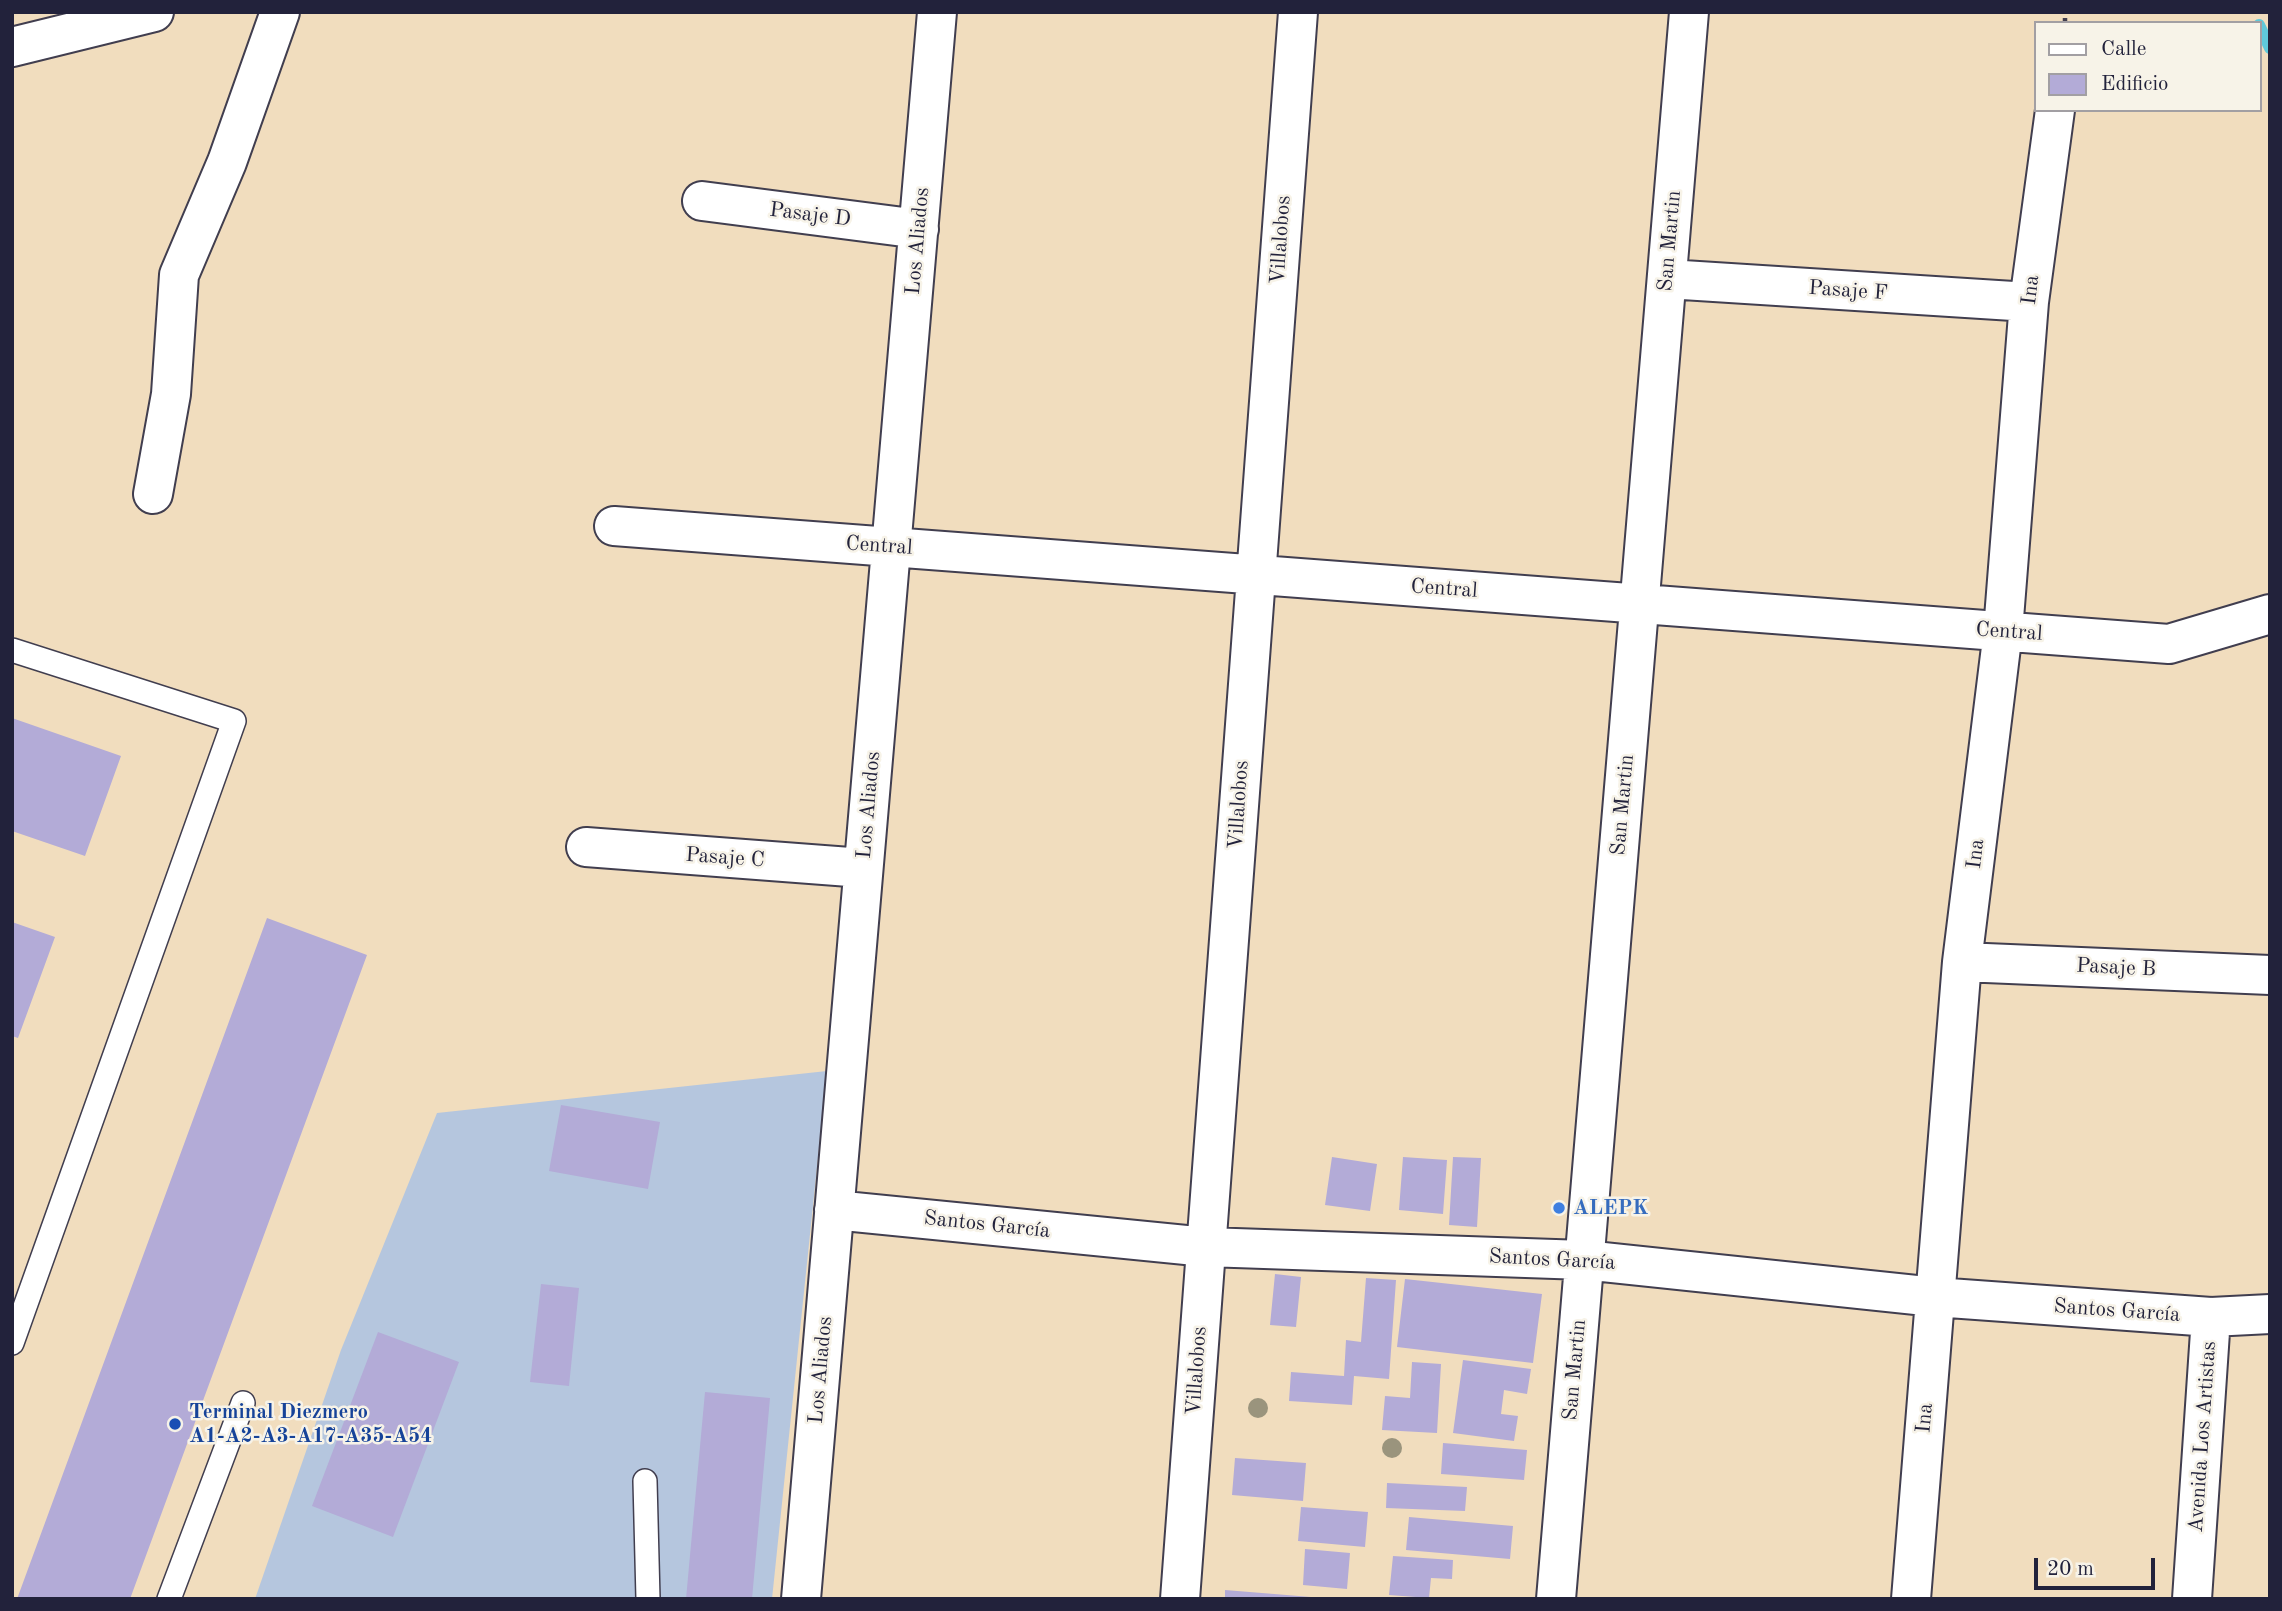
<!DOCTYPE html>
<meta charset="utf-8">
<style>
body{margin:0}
#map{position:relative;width:2282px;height:1611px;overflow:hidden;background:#f1ddbe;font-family:"Old Standard TT",serif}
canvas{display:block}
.frame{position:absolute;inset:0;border:14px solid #22223b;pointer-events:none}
.legend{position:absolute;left:2034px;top:21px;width:228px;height:91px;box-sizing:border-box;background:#f7f3e8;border:2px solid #a29fa3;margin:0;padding:9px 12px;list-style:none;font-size:21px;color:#22223b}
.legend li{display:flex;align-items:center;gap:14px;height:35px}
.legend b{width:35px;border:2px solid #a29fa3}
.scale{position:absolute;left:2034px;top:1558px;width:121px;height:32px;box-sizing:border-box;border:4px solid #22223b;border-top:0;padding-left:9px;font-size:21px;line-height:24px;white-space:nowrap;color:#22223b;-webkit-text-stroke:5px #f7f3e8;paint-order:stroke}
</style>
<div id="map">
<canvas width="2282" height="1611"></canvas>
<div class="frame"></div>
<ul class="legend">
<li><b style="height:9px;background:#fff"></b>Calle</li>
<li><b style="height:19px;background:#b3abd7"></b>Edificio</li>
</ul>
<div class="scale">20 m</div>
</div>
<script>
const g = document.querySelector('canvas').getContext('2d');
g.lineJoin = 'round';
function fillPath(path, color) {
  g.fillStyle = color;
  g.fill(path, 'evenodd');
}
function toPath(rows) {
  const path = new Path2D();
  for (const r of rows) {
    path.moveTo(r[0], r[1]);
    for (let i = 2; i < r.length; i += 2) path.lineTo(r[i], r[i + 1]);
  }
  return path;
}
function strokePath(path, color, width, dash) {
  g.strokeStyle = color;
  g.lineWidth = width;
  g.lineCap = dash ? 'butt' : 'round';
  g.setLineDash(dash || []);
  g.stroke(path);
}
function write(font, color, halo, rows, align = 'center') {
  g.font = font + ' "Old Standard TT",serif';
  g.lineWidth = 5;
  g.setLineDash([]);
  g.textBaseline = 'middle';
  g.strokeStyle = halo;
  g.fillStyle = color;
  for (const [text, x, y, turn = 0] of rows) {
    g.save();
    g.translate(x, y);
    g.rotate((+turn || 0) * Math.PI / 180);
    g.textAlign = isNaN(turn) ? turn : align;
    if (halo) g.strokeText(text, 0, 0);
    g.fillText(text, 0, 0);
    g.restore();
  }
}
fillPath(toPath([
 [827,1071,772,1599,255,1599,341,1350,437,1113]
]), '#b5c6de');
strokePath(toPath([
 [2259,25,2270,48]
]), '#5fc9da', 12);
fillPath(toPath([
 [12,718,121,756,85,856,12,831],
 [267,918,367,955,130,1599,17,1599],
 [12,922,55,937,18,1038,12,1036],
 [561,1105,660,1122,648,1189,549,1171],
 [1332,1157,1377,1164,1370,1211,1325,1205],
 [1403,1157,1447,1160,1443,1214,1399,1210],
 [1453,1157,1481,1158,1477,1227,1449,1225],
 [1275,1274,1301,1277,1296,1327,1270,1325],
 [1366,1278,1396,1280,1389,1379,1354,1376,1352,1405,1289,1401,1291,1372,1344,1376,1346,1340,1361,1342],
 [1405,1279,1542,1294,1533,1363,1397,1347],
 [541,1284,579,1288,569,1386,530,1382],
 [378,1332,459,1362,393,1537,312,1506],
 [1463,1360,1531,1369,1527,1394,1504,1390,1501,1414,1518,1416,1514,1441,1453,1433],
 [1412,1362,1441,1364,1437,1433,1382,1430,1385,1396,1410,1398],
 [705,1392,770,1398,752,1599,686,1599],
 [1443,1443,1527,1450,1524,1480,1441,1474],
 [1235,1458,1306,1463,1303,1501,1232,1495],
 [1387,1483,1467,1487,1465,1511,1386,1508],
 [1301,1507,1368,1512,1365,1547,1298,1541],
 [1409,1517,1513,1526,1510,1559,1406,1550],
 [1305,1549,1350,1553,1347,1589,1303,1585],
 [1393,1556,1453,1560,1452,1579,1431,1578,1429,1598,1389,1595],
 [1225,1590,1311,1597,1311,1599,1225,1599]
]), '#b3abd7');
const service = toPath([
 [12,650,234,721,12,1343],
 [645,1481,648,1599],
 [169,1599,243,1403]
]);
const minor = toPath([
 [12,47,154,12],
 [702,201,919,229],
 [1667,279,2029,302],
 [153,494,171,394,179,275,227,162,280,12],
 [614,526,2169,644,2270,614],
 [586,847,863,868],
 [1962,962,2270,975],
 [834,1210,1206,1247,1584,1260,1935,1297,2211,1317,2270,1314],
 [801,1599,937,12],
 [1180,1599,1298,12],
 [1556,1599,1689,12],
 [1911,1599,1962,962,2003,631,2029,302,2055,110],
 [2192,1599,2211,1317]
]);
strokePath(service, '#413e4f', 26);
strokePath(minor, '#413e4f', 42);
strokePath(toPath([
 [2065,23,2065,12]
]), '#413e4f', 4.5, [5, 5]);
strokePath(service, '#fff', 23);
strokePath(minor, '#fff', 38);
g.fillStyle = '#9a947d';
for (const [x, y] of [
 [1258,1408],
 [1392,1448]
]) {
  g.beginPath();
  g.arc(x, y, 10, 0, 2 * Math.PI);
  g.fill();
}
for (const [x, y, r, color] of [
 [1559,1208,7,"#3f7fe0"],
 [175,1424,7,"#1a4fb4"]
]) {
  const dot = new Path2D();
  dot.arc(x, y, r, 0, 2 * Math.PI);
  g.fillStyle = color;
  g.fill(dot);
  strokePath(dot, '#f7f3e8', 2.5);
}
write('21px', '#22223b', '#f7f3e8', [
 ["Pasaje D",810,215,7],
 ["Villalobos",1281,240,-86],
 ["Los Aliados",918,241,-85],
 ["San Martin",1670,241,-85],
 ["Ina",2031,290,-83],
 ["Pasaje F",1848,291,4],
 ["Central",879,546,4],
 ["Central",1444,589,4],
 ["Central",2009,632,4],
 ["Los Aliados",869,805,-85],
 ["Villalobos",1239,805,-86],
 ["San Martin",1623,805,-85],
 ["Ina",1976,854,-83],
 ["Pasaje C",725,858,4],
 ["Pasaje B",2116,968,3],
 ["Santos García",987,1225,6],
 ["Santos García",1552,1260,3],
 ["Santos García",2117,1311,4],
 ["Los Aliados",821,1370,-85],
 ["San Martin",1575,1370,-85],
 ["Villalobos",1197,1371,-86],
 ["Ina",1925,1418,-85],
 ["Avenida Los Artistas",2203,1437,-86]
]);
write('bold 21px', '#366cbe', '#f7f3e8', [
 ["ALEPK",1573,1208]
], 'left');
write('bold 21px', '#164399', '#f7f3e8', [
 ["Terminal Diezmero",189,1412],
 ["A1-A2-A3-A17-A35-A54",189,1436]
], 'left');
</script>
